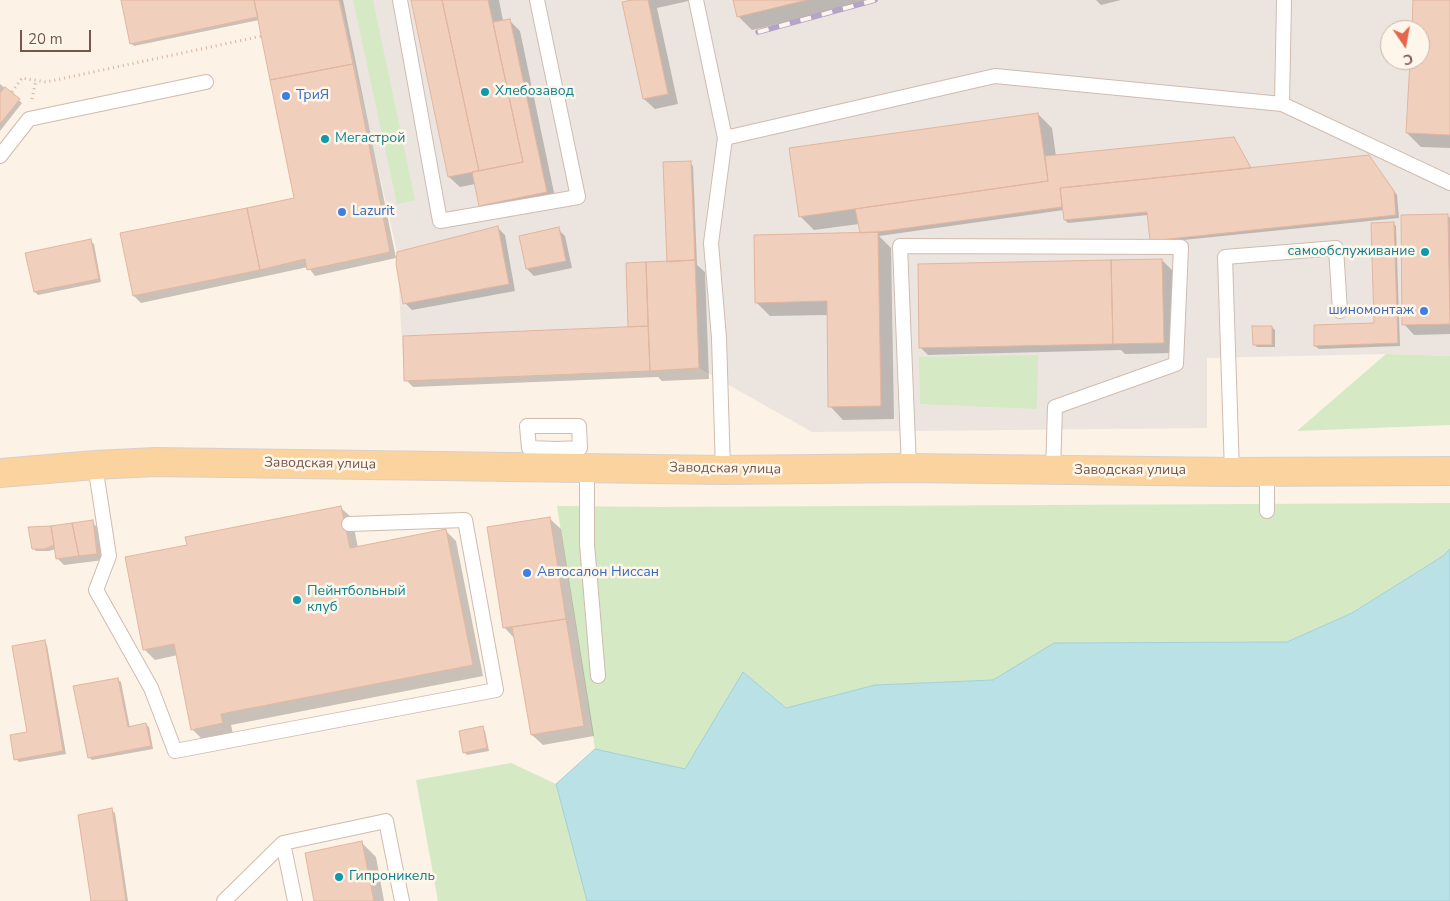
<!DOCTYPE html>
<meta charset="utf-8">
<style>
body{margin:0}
#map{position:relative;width:1450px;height:901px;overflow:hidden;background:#fcf2e5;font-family:"Nunito Sans",sans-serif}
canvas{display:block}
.north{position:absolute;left:1380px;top:20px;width:50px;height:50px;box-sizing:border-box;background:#fff6eb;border:1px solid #c8b6ab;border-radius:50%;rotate:168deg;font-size:14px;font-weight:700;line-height:20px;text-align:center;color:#75574b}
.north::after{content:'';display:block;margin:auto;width:18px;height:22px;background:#e4664c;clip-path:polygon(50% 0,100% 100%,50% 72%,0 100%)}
.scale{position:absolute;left:20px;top:30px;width:71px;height:22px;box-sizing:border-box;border:2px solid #75574b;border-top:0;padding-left:6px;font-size:15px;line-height:18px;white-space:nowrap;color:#75574b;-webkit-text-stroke:4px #fff6eb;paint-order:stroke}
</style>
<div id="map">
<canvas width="1450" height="901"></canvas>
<div class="north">С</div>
<div class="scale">20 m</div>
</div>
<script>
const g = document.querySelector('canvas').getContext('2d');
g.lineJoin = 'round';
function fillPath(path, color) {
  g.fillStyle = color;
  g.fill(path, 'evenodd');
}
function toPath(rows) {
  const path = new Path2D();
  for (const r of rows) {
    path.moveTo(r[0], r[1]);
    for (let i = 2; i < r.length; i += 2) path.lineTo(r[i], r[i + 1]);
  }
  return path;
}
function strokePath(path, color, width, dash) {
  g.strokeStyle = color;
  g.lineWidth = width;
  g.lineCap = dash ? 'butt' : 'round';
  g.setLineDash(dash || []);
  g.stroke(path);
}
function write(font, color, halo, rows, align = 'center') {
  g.font = font + ' "Nunito Sans",sans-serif';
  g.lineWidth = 5;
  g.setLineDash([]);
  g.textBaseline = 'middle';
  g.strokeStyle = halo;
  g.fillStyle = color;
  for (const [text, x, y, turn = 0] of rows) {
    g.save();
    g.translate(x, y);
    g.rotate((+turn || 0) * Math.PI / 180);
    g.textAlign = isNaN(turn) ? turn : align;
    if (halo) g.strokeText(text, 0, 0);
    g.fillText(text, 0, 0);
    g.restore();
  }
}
fillPath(toPath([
 [340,0,1450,0,1450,356,1386,354,1207,358,1207,428,812,432,699,368,404,381,397,252],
 [1390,30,1420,30,1420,60,1390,60]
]), '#ece5df');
fillPath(toPath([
 [353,0,373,0,415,200,397,204],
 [1386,354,1450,356,1450,425,1297,431],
 [1038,355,1037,409,920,404,919,357],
 [1450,503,1450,549,1443,556,1352,613,1287,642,1055,643,993,680,875,685,786,708,743,672,685,770,595,749,557,506,661,507],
 [511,763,556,784,587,901,438,901,416,780]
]), '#d5e9c4');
const water = toPath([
 [1450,549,1450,901,587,901,556,784,595,749,685,769,743,672,786,708,875,685,993,680,1054,643,1287,642,1352,613,1443,556,1450,549]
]);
fillPath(water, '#bae1e5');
strokePath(water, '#a0d1d7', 1);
fillPath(toPath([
 [122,0,343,0,396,258,315,276,308,267,141,303,134,296,296,199,259,20,134,46,131,43],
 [412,0,499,0,503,21,509,20,520,31,556,202,491,216,480,205,475,184,460,187,449,177],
 [638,0,693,0,657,8,678,104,655,109,644,99],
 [734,0,876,0,752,30,738,16],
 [1096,0,1121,0,1101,5],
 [1414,0,1450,0,1450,148,1421,147,1407,133,1411,60,1420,60,1420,30,1413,30],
 [0,84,22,103,0,131],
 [1038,114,1052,128,1056,156,1234,138,1252,169,1372,160,1397,195,1399,218,1154,243,1148,215,1068,223,1065,220,1064,210,879,236,891,248,894,419,843,420,830,406,828,315,770,316,756,302,863,234,859,224,814,230,800,216],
 [690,163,693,166,697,265,705,272,709,379,662,381,658,377,413,387,406,380,629,328,627,265,669,263],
 [1448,216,1450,218,1450,334,1414,335,1404,324],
 [1393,223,1396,226,1400,346,1319,349,1315,346,1375,324],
 [498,228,505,235,515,291,412,310,405,303],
 [558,229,565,236,572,268,534,276,527,269],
 [90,241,94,244,101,282,38,295,35,292,27,254],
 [1162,260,1173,271,1174,353,1125,354,1121,350,928,355,921,348],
 [1272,327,1275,330,1275,347,1257,347,1254,344],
 [341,508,352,518,358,548,446,531,456,541,483,676,231,725,233,734,203,740,192,729,178,655,155,660,144,649,188,546],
 [550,519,561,529,594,736,543,745,532,735,514,638,504,627],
 [92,522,99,529,104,560,64,565,57,558,56,549,49,551,36,551,33,548],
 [44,642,47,645,66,754,19,762,16,759,28,733],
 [117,679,121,682,130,728,146,724,149,727,153,749,92,760,89,757],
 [482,728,485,731,489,751,467,755,464,752],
 [111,810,115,813,128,901,93,901],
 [362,843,376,857,384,901,315,901]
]), '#0003');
const building = toPath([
 [121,0,254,0,258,17,130,44,121,0],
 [254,0,339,0,353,64,270,80,254,0],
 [411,0,442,0,479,171,448,177,411,0],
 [442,0,488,0,523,162,479,171,442,0],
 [632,0,648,0,668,94,643,99,622,2,632,0],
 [733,0,807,0,737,17,733,0],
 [1413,0,1450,0,1450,135,1406,133,1410,60,1420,60,1420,30,1412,30,1413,0],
 [510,19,547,192,479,206,472,172,523,162,493,22,510,19],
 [353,64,390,252,307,270,305,259,260,270,247,208,294,198,270,80,353,64],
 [5,87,20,99,0,124,0,93,5,87],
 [1038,113,1048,181,799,217,789,148,1038,113],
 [1234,137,1251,168,1060,188,1062,207,878,232,860,233,855,209,1048,181,1045,156,1234,137],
 [1369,155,1394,191,1396,215,1150,241,1147,212,1064,220,1060,188,1369,155],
 [691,161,695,260,667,262,663,162,691,161],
 [247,208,260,270,133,296,120,233,247,208],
 [1448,214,1450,324,1402,325,1401,215,1448,214],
 [1394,222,1398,343,1314,346,1314,325,1374,323,1371,223,1394,222],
 [498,226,509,284,403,304,396,264,397,252,498,226],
 [559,227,566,261,526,269,519,236,559,227],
 [878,232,881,406,828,407,827,301,755,303,754,235,878,232],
 [91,239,99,279,34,292,25,253,91,239],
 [1162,259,1164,343,1113,344,1111,260,1162,259],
 [695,260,699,368,650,371,646,262,695,260],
 [1111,260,1113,344,919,348,918,264,1111,260],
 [646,262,648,326,628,327,626,263,646,262],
 [648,326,650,371,404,381,403,336,648,326],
 [1252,326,1272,326,1272,345,1253,345,1252,326],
 [341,506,350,548,446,529,473,665,221,714,223,723,191,730,174,644,143,650,125,557,187,545,185,537,341,506],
 [550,517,566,619,503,628,487,527,550,517],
 [93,520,97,554,79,556,72,523,93,520],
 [72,523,79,556,56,559,51,526,72,523],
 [51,526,54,545,45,549,32,549,28,527,51,526],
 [566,619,584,726,531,735,512,627,566,619],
 [45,640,63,751,14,760,10,735,27,732,12,646,45,640],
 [118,678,128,727,146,723,151,746,88,758,73,686,118,678],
 [483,726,487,748,463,753,459,731,483,726],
 [112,808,126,901,91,901,78,815,112,808],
 [362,841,374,901,314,901,305,853,362,841]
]);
fillPath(building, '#f1cfbd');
strokePath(building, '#e3b59e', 1);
const lane = toPath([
 [400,0,440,221,578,197,537,0],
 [696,0,725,138],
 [1282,104,1450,183],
 [0,156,29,119,206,82],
 [557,449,529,448,527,426,579,426,580,448,557,449,559,466],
 [95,465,109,556,96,590,151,688,175,751,496,690,465,520,349,524],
 [587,467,587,544,598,676],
 [909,468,900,246,1181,247,1176,364,1055,407,1053,471],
 [723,470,719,338,711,243,725,138,995,76,1282,104,1284,0],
 [1232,472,1225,257,1336,248,1340,311],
 [1267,511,1267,472],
 [283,843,295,901],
 [224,901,283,843,386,821,402,901]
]);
const primary = toPath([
 [0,473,95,465,155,462,723,470,909,468,1232,472,1450,471]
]);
strokePath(lane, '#d0bbaf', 16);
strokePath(primary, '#d8d0cd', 30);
strokePath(toPath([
 [12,92,22,78,46,82,262,36],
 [32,99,36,80]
]), '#d6b2a0', 3, [1, 4]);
strokePath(lane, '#fff', 14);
strokePath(primary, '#fad39f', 28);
const rail = toPath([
 [758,32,875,0]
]);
strokePath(rail, '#b4a4c6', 5.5);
strokePath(rail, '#fff6eb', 4, [11]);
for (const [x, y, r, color] of [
 [485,92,5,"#0f9aa8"],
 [286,96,5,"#3f7fe0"],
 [325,139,5,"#0f9aa8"],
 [342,212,5,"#3f7fe0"],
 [1425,252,5,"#0f9aa8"],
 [1424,311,5,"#3f7fe0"],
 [527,573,5,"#3f7fe0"],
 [297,600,5,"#0f9aa8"],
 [339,877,5,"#0f9aa8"]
]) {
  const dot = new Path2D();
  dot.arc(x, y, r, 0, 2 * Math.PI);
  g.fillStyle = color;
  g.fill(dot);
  strokePath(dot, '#fff6eb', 2);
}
write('14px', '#0d838f', '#fff6eb', [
 ["Хлебозавод",495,92],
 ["Мегастрой",335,139],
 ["самообслуживание",1415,252,"right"],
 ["Пейнтбольный",307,592],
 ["клуб",307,608],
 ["Гипроникель",349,877]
], 'left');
write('14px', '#366cbe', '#fff6eb', [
 ["ТриЯ",296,96],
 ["Lazurit",352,212],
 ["шиномонтаж",1414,311,"right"],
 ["Автосалон Ниссан",537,573]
], 'left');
write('14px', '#75574b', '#fff6eb', [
 ["Заводская улица",320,464,1],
 ["Заводская улица",725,469,1],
 ["Заводская улица",1130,471]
]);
</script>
